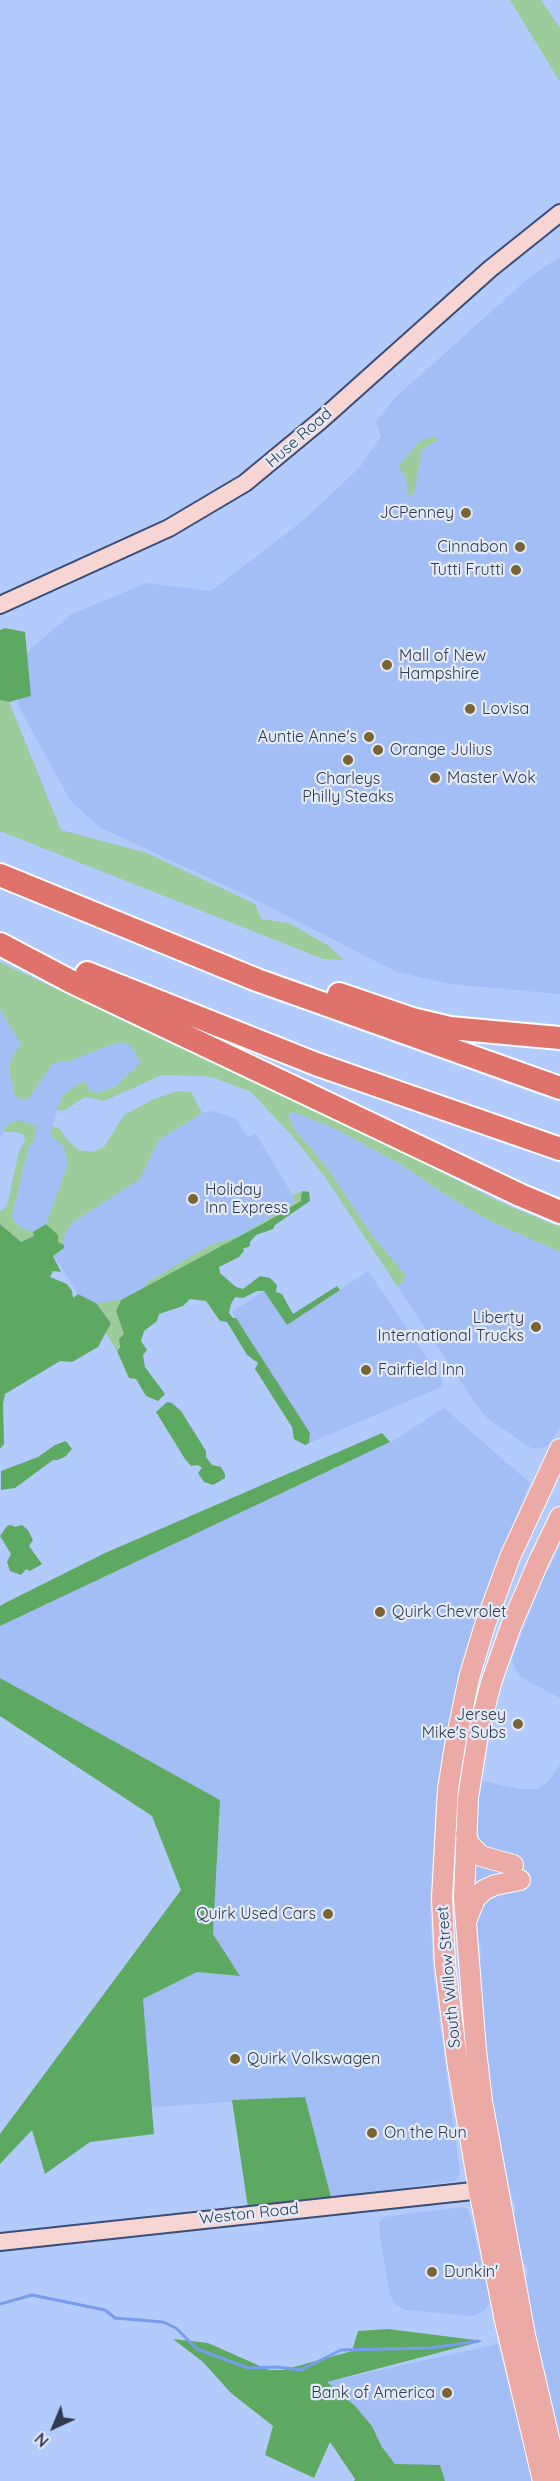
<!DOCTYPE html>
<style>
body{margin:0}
#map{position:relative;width:560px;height:2481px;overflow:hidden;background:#b2cafc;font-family:Quicksand,sans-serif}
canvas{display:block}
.north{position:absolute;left:24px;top:2397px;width:60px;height:60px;-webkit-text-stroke:4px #e3ebfa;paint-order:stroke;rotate:224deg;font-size:16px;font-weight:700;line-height:24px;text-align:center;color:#303a4e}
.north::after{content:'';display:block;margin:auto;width:21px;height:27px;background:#303a4e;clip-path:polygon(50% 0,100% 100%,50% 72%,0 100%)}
</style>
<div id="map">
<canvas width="560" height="2481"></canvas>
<div class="north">N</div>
</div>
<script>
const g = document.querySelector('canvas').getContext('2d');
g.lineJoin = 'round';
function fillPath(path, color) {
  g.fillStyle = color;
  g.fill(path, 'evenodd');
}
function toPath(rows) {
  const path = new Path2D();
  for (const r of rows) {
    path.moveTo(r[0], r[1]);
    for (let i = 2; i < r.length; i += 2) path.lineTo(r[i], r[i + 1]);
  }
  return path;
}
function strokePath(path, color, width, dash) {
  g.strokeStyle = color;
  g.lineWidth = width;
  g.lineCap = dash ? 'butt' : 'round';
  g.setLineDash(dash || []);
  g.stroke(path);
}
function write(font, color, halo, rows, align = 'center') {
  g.font = font + ' Quicksand,sans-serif';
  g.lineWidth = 4.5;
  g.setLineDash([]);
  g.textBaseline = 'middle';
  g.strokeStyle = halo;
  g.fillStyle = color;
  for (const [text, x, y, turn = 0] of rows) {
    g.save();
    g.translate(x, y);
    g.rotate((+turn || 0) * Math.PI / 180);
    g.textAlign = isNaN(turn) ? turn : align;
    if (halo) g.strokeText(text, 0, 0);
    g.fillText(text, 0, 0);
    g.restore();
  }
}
fillPath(toPath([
 [560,257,560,994,451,984,397,972,250,897,99,827,70,800,18,705,16,662,70,615,146,583,211,591,305,519,360,467,381,436,376,421,396,397,532,275],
 [0,1009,21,1044,10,1061,10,1075,15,1096,34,1091,44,1073,53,1063,70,1061,112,1044,122,1042,131,1046,141,1063,113,1087,97,1093,89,1090,57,1107,58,1110,51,1128,64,1146,68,1164,46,1224,33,1232,18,1226,12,1216,29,1146,34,1141,8,1124,0,1138],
 [213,1111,236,1119,248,1137,256,1134,296,1201,241,1235,210,1245,146,1283,145,1288,121,1300,99,1304,78,1294,53,1254,64,1248,64,1236,73,1222,140,1179,159,1140,202,1113],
 [293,1112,336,1129,400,1164,452,1199,490,1221,560,1252,560,1428,548,1445,540,1448,531,1448,487,1418,475,1403,397,1286,404,1282,405,1274,375,1239,327,1167,295,1130,288,1115],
 [368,1271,443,1381,442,1385,437,1389,309,1443,310,1433,232,1312,264,1291,287,1325],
 [444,1408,530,1483,491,1577,459,1678,436,1798,430,1903,433,1971,460,2174,455,2181,331,2197,305,2097,152,2107,143,1999,197,1972,240,1976,213,1934,220,1800,0,1678,0,1626,393,1441],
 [560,1547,560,1698,522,1678,515,1669,512,1659,543,1579],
 [560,1764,560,2464,522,2318,528,2269,524,2263,513,2218,516,2208,501,2163,486,2062,476,2050,481,1948,466,1928,470,1778,519,1789,537,1789,549,1781],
 [462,2207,467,2209,470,2215,490,2301,485,2310,473,2316,405,2310,394,2304,390,2294,380,2237,379,2223,384,2217],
 [498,2344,533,2481,445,2481,440,2465,395,2465,382,2447,372,2426,327,2382]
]), '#a3bef4');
fillPath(toPath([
 [510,0,541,0,560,28,560,82],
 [434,436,439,439,422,450,414,494,408,495,406,479,399,466,420,441],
 [0,700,9,702,61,830,147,853,255,904,261,919,289,923,329,946,344,960,323,959,0,831],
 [0,962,170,1043,239,1069,502,1203,560,1227,560,1252,490,1221,452,1199,400,1164,336,1129,293,1112,288,1115,295,1130,327,1167,375,1239,405,1274,404,1282,397,1286,325,1177,294,1138,251,1092,215,1078,202,1076,162,1075,104,1101,85,1097,63,1111,58,1110,57,1107,63,1095,77,1085,85,1081,89,1090,97,1093,114,1087,141,1063,131,1046,122,1042,112,1044,70,1061,53,1063,29,1098,24,1100,15,1096,10,1075,10,1061,21,1044,0,1009],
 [178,1091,191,1092,202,1113,159,1140,140,1179,73,1222,64,1236,64,1245,58,1242,46,1224,68,1164,64,1146,51,1136,51,1126,60,1129,65,1137,78,1150,92,1152,104,1147,124,1115,154,1099],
 [17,1120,37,1126,34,1141,29,1146,12,1216,18,1226,33,1232,34,1236,20,1242,0,1224,0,1211,7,1206,19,1151,25,1141,24,1135,16,1132,3,1132,8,1124],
 [303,1191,301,1195,301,1201,268,1221,145,1288,146,1283,210,1245,241,1235,295,1202,292,1195],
 [117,1300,121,1300,116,1311,124,1334,117,1351,105,1331,111,1322,96,1303]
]), '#9ccc9c');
fillPath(toPath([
 [5,628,25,632,31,696,9,702,0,700,0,630],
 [303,1191,309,1192,310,1201,275,1225,273,1229,256,1235,250,1242,250,1246,243,1249,244,1251,239,1257,219,1267,220,1273,236,1287,243,1289,260,1276,270,1278,277,1285,276,1292,282,1294,293,1314,337,1286,340,1290,287,1325,264,1291,257,1291,243,1298,235,1297,231,1304,229,1313,233,1318,236,1318,310,1433,309,1443,305,1445,294,1439,292,1427,255,1369,258,1363,247,1355,227,1322,220,1321,206,1301,190,1299,183,1306,159,1314,157,1321,144,1331,141,1341,147,1350,143,1355,145,1367,165,1394,158,1401,146,1396,136,1379,129,1378,117,1351,120,1347,119,1339,124,1334,116,1311,121,1300,268,1221,301,1201,301,1195],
 [0,1224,21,1242,34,1236,33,1232,46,1224,58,1235,58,1242,64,1245,64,1248,53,1256,61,1272,53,1271,50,1277,67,1284,72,1291,73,1298,78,1294,96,1303,111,1323,98,1347,72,1362,60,1361,5,1394,3,1404,4,1444,0,1449],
 [167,1402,172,1403,181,1411,206,1451,206,1457,212,1465,221,1467,225,1474,225,1478,213,1485,204,1482,198,1473,202,1468,198,1465,191,1466,185,1459,156,1412],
 [382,1433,390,1442,0,1626,0,1606,7,1602,105,1553],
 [66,1441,72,1449,66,1456,58,1460,53,1460,15,1488,1,1490,1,1471,38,1457,55,1445],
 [11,1525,15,1527,22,1525,28,1530,33,1540,29,1546,42,1564,30,1571,26,1569,21,1575,10,1571,7,1562,11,1554,0,1536,7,1526],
 [0,1678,220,1800,213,1934,240,1976,197,1972,143,1999,154,2134,90,2142,45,2174,32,2130,0,2164,0,2134,181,1890,152,1816,0,1716],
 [305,2097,331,2197,248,2208,232,2100],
 [388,2329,483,2341,327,2382,355,2406,372,2426,382,2447,395,2464,440,2465,445,2481,354,2481,355,2479,330,2442,314,2478,265,2455,273,2426,231,2393,203,2362,173,2339,208,2343,269,2370,283,2370,352,2351,358,2331]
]), '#5ea961');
strokePath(toPath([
 [0,2304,32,2295,105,2310,115,2318,163,2322,176,2328,197,2349,248,2368,277,2367,301,2370,341,2350,431,2348,478,2341]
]), '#789def', 3);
const secondary = toPath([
 [0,605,169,528,245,483,320,421,490,269,560,213],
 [0,2242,491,2189]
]);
const primary = toPath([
 [466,1834,469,1844,481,1856,513,1865],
 [467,1919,475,1899,484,1890,495,1885,520,1880],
 [543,2481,505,2321,479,2190,457,2061,445,1965,442,1898,448,1789,455,1745,469,1678,485,1625,510,1557,560,1449],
 [559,2481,525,2335,482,2101,476,2050,464,1898,468,1798,478,1735,491,1683,511,1626,538,1563,560,1517]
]);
const highway = toPath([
 [0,875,257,980,560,1088],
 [0,944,72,982,520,1195,560,1212],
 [87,973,316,1064,560,1149],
 [339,994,412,1019,450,1028,560,1038]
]);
strokePath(secondary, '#3a4d78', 20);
strokePath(primary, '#fff', 22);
strokePath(highway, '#fff', 26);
strokePath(secondary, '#f6d5d3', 16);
strokePath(primary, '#ecaaa7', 20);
strokePath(highway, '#e0726c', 22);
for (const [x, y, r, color] of [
 [466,513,6,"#7a6434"],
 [520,547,6,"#7a6434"],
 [516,570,6,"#7a6434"],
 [387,665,6,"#7a6434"],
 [470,709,6,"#7a6434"],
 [369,737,6,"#7a6434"],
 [378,750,6,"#7a6434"],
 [348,760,6,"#7a6434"],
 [435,778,6,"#7a6434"],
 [193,1199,6,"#7a6434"],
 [536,1327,6,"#7a6434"],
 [366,1370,6,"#7a6434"],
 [380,1612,6,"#7a6434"],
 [518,1724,6,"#7a6434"],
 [328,1914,6,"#7a6434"],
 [235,2059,6,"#7a6434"],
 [372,2133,6,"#7a6434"],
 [432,2272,6,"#7a6434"],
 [447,2393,6,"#7a6434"]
]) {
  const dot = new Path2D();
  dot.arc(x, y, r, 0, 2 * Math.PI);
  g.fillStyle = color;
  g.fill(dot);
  strokePath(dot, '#e3ebfa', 2);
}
write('16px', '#303a4e', '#e3ebfa', [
 ["Huse Road",299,438,-41],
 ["South Willow Street",449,1977,-95],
 ["Weston Road",249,2214,-6]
]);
write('16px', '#303a4e', '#e3ebfa', [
 ["JCPenney",454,513,"right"],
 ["Cinnabon",508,547,"right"],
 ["Tutti Frutti",504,570,"right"],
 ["Mall of New",399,656],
 ["Hampshire",399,674],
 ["Lovisa",482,709],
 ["Auntie Anne's",357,737,"right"],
 ["Orange Julius",390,750],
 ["Master Wok",447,778],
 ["Charleys",348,779,"center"],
 ["Philly Steaks",348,797,"center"],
 ["Holiday",205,1190],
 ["Inn Express",205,1208],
 ["Liberty",524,1318,"right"],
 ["International Trucks",524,1336,"right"],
 ["Fairfield Inn",378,1370],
 ["Quirk Chevrolet",392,1612],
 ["Jersey",506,1715,"right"],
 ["Mike's Subs",506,1733,"right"],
 ["Quirk Used Cars",316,1914,"right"],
 ["Quirk Volkswagen",247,2059],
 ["On the Run",384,2133],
 ["Dunkin'",444,2272],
 ["Bank of America",435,2393,"right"]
], 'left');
</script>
